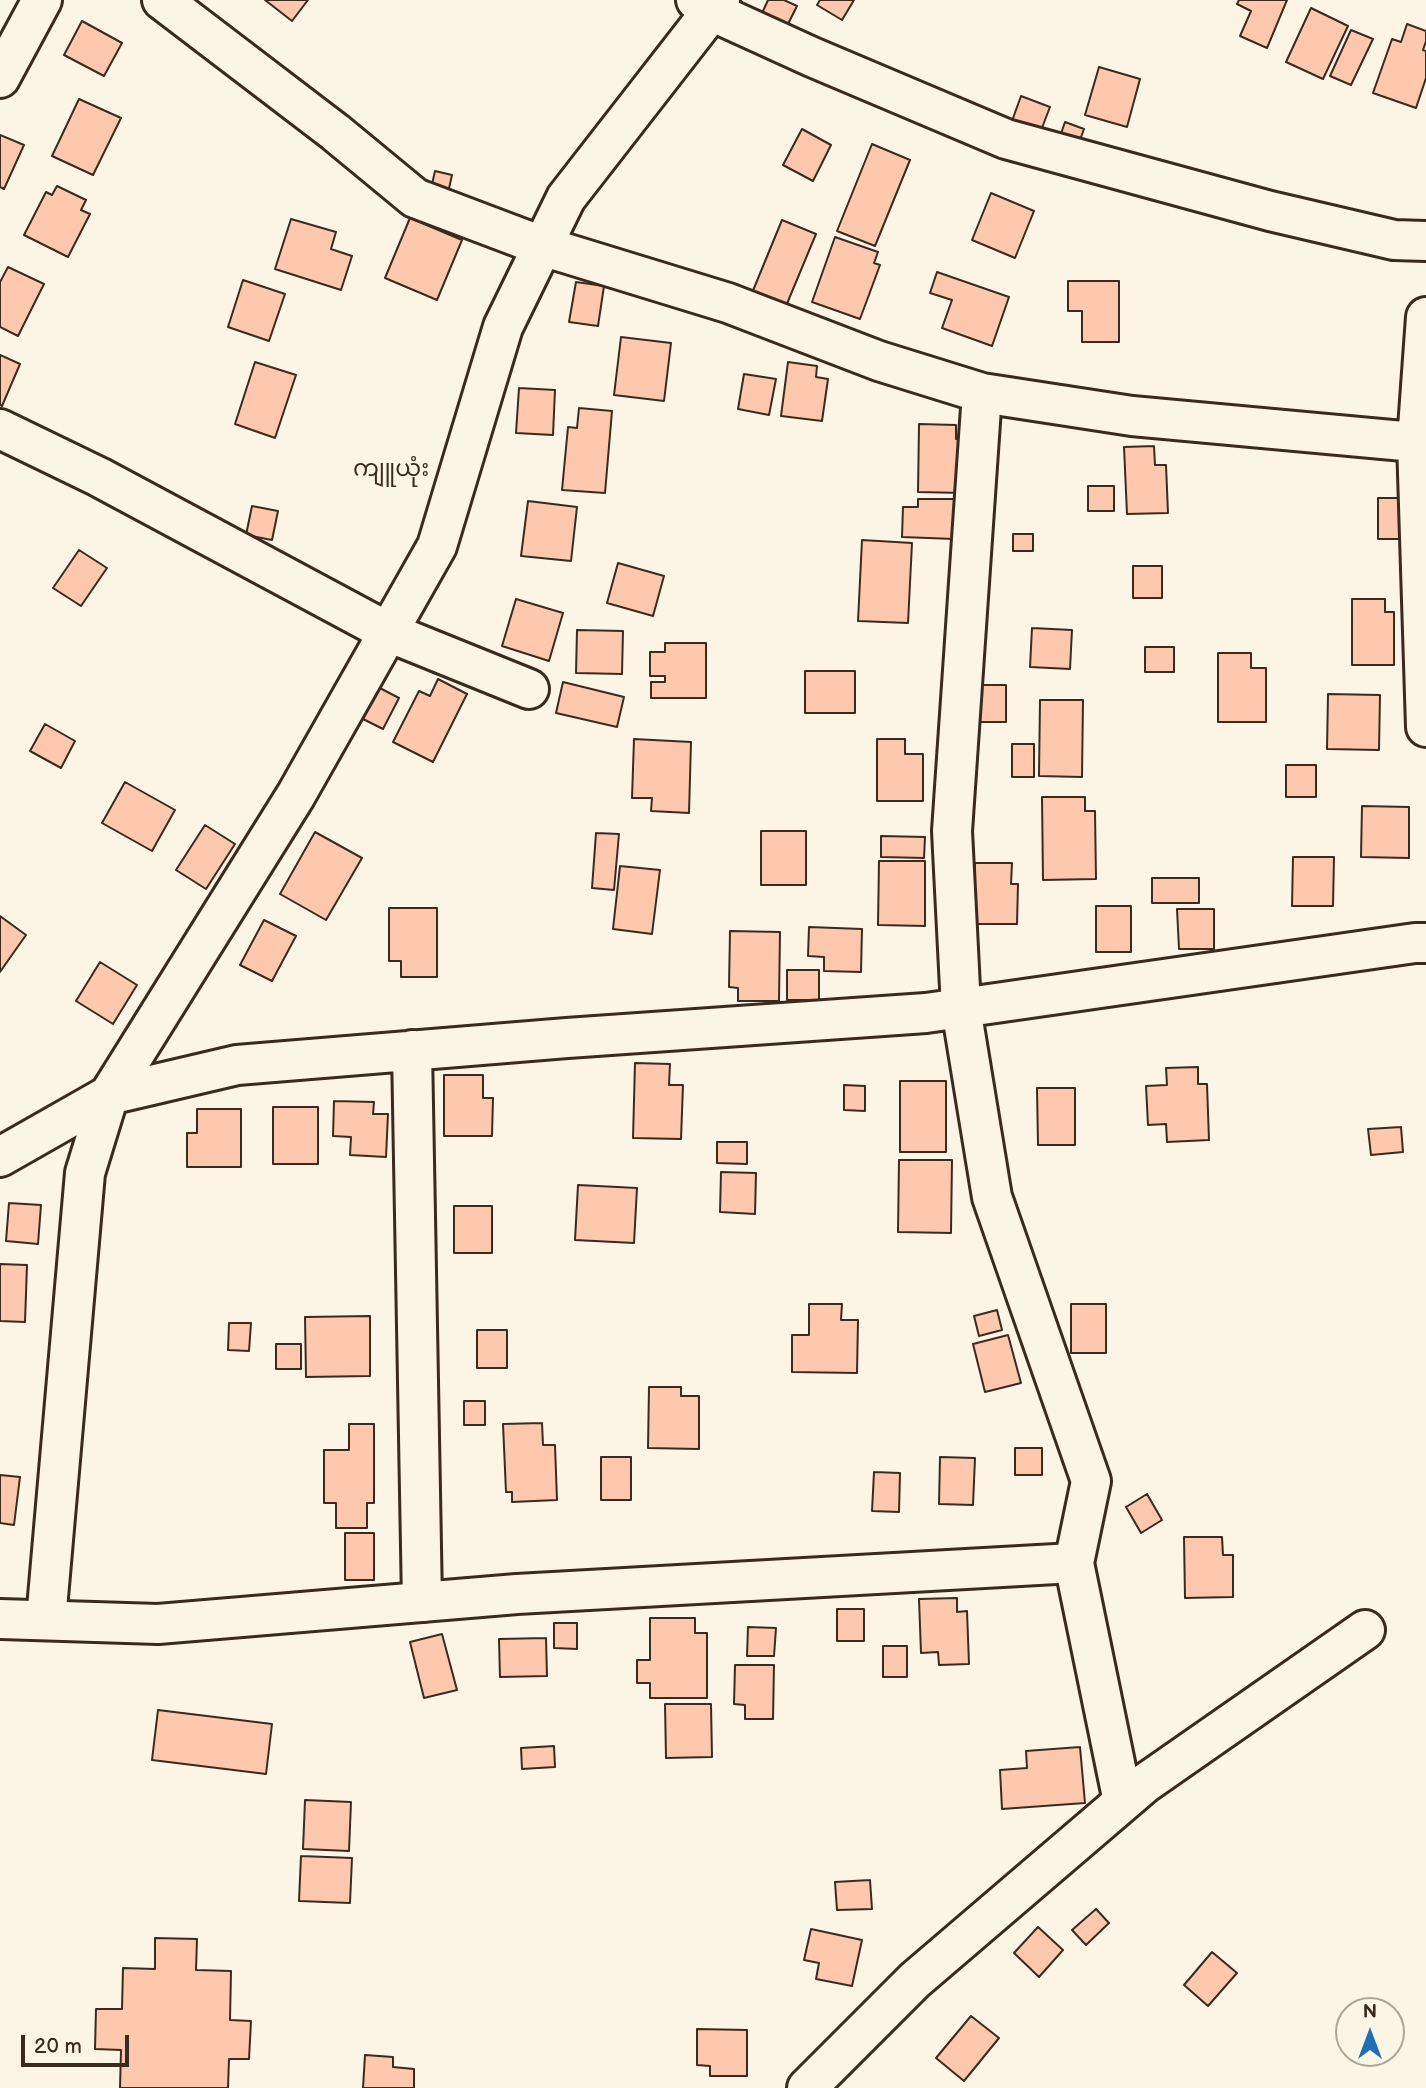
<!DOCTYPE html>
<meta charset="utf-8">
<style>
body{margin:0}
#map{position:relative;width:1426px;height:2088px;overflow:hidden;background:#fcf5e5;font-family:"Balsamiq Sans",sans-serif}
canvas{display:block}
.north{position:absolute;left:1335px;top:1997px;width:70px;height:70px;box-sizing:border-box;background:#fcf5e5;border:2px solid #afa495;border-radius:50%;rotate:0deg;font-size:19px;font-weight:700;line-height:28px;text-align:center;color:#3b2a1e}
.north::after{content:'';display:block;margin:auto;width:24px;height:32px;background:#1f6fb2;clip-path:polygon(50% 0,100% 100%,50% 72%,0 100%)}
.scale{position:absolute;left:21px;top:2035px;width:108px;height:32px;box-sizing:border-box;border:4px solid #3b2a1e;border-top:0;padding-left:9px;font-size:21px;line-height:24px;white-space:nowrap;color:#3b2a1e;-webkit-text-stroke:5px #fcf5e5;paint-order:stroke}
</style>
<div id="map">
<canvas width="1426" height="2088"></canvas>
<div class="north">N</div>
<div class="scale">20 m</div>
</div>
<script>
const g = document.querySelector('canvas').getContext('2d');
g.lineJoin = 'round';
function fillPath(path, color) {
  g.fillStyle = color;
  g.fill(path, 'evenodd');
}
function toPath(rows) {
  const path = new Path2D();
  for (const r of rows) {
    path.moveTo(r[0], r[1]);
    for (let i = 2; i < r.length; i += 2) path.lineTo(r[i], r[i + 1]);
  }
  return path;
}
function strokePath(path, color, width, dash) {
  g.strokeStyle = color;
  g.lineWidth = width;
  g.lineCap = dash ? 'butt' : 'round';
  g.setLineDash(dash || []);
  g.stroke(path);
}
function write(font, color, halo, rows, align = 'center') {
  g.font = font + ' "Balsamiq Sans","Noto Sans Myanmar",sans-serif';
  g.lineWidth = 5;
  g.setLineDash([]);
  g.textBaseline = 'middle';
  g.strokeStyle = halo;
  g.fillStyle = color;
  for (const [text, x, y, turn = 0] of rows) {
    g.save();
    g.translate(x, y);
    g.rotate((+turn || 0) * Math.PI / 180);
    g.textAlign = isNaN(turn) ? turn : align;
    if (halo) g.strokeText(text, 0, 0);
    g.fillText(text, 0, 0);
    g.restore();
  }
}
const building = toPath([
 [265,0,308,0,292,21,265,0],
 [768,0,784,0,797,6,783,34,758,22,768,0],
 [820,0,854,0,842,20,817,5,820,0],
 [1239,0,1287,0,1267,48,1240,36,1251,11,1237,4,1239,0],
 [1311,8,1348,26,1323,79,1286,62,1311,8],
 [82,21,122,43,104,76,64,55,82,21],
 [1407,24,1426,31,1426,41,1423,50,1426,51,1426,78,1416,108,1373,93,1392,39,1401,42,1407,24],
 [1351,30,1373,39,1351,85,1330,76,1351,30],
 [1099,67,1140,79,1127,127,1085,115,1099,67],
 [1021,96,1050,107,1040,133,1012,121,1021,96],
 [79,99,121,118,93,175,52,156,79,99],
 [1065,122,1084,129,1076,151,1057,145,1065,122],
 [802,129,831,145,813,181,783,165,802,129],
 [0,135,24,145,4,189,0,187,0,135],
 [872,144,910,160,875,246,837,231,872,144],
 [435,171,452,175,448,193,431,189,435,171],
 [57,186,86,200,81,210,90,214,68,257,24,235,46,192,52,195,57,186],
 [991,193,1034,211,1015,258,972,240,991,193],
 [410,218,462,240,437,300,385,278,410,218],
 [291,219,336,232,331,249,352,256,341,290,275,269,291,219],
 [782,220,816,234,786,306,752,293,782,220],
 [835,237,878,252,874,263,880,265,860,319,812,302,835,237],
 [8,267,44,284,18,336,0,327,0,282,8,267],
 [937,272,1009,297,992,346,942,328,952,300,930,293,937,272],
 [243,280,285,294,269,341,228,327,243,280],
 [1068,281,1119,281,1119,342,1082,342,1082,311,1068,311,1068,281],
 [576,282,604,286,598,326,569,322,576,282],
 [621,337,671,343,664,401,614,395,621,337],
 [0,355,20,364,2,406,0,405,0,355],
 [255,362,296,375,275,438,235,424,255,362],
 [788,362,817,366,816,377,828,379,822,421,781,416,788,362],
 [744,374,776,379,769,415,738,409,744,374],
 [519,388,555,390,553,435,516,433,519,388],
 [579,408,612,411,605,493,562,490,568,427,577,428,579,408],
 [919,424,956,425,956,439,964,440,962,493,918,492,919,424],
 [1154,446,1155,465,1166,465,1168,513,1127,514,1124,447,1154,446],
 [1088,486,1114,486,1114,511,1088,511,1088,486],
 [1378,498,1412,498,1412,539,1378,539,1378,498],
 [918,499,954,499,954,539,902,537,903,507,918,507,918,499],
 [528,501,577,507,571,561,521,556,528,501],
 [252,506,278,511,272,540,246,535,252,506],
 [1013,534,1033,534,1033,551,1013,551,1013,534],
 [862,540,912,543,908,623,858,621,862,540],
 [79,550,107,568,81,606,53,588,79,550],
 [618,563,664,576,653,616,607,603,618,563],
 [1133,566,1162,566,1162,598,1133,598,1133,566],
 [516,599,563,613,549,661,502,646,516,599],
 [1352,599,1385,599,1385,612,1394,612,1394,665,1352,665,1352,599],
 [1032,628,1072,630,1070,669,1030,667,1032,628],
 [577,630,623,631,622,674,576,673,577,630],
 [665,643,706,643,706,698,651,698,651,682,665,682,665,676,650,676,650,652,665,652,665,643],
 [1145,647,1174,647,1174,672,1145,672,1145,647],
 [1218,653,1251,653,1251,668,1266,668,1266,722,1218,722,1218,653],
 [805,671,855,671,855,713,805,713,805,671],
 [438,679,467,694,433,762,393,742,419,691,430,696,438,679],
 [563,682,624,697,617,727,556,713,563,682],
 [374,685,399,698,383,729,357,716,374,685],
 [979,685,1006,685,1006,722,979,722,979,685],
 [1328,694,1380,695,1379,750,1327,749,1328,694],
 [1040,700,1083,700,1082,777,1039,776,1040,700],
 [45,724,75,741,61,768,30,751,45,724],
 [634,739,691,742,689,813,651,811,652,798,632,798,634,739],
 [877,739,905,739,905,754,923,754,923,801,877,801,877,739],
 [1012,744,1034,744,1034,777,1012,777,1012,744],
 [1286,765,1316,765,1316,797,1286,797,1286,765],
 [125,782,175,810,152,851,102,823,125,782],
 [1042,797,1085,797,1085,811,1095,811,1096,879,1043,880,1042,797],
 [1362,806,1409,807,1409,858,1361,857,1362,806],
 [205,825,235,844,206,889,176,870,205,825],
 [761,831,806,831,806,885,761,885,761,831],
 [315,832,362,858,326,920,280,894,315,832],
 [596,833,619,834,614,890,592,888,596,833],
 [881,836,925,837,924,858,881,857,881,836],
 [1293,857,1334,857,1333,906,1292,906,1293,857],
 [879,861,925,861,925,926,878,925,879,861],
 [975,863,1012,863,1011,884,1018,884,1017,924,974,924,975,863],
 [620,866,660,870,652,934,613,929,620,866],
 [1152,878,1199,878,1199,903,1152,903,1152,878],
 [1096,906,1131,906,1131,952,1096,952,1096,906],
 [389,908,437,908,437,977,401,977,401,961,389,961,389,908],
 [1177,909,1214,909,1214,949,1179,949,1177,909],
 [0,916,26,935,0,972,0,916],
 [264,920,296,936,272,981,240,965,264,920],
 [809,927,862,929,861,972,824,971,824,957,808,956,809,927],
 [730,931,780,932,779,1001,738,1001,738,988,729,987,730,931],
 [100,962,137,985,113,1024,76,1001,100,962],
 [787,970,819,970,819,1000,787,1000,787,970],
 [635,1063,670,1064,669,1085,683,1085,681,1139,633,1138,635,1063],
 [1198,1067,1198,1084,1207,1084,1209,1140,1167,1142,1166,1124,1148,1125,1146,1086,1167,1085,1166,1068,1198,1067],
 [444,1075,483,1075,483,1098,493,1098,492,1136,444,1136,444,1075],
 [900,1081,946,1081,946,1152,900,1152,900,1081],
 [844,1085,865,1086,865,1111,844,1110,844,1085],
 [1037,1088,1075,1088,1075,1145,1038,1145,1037,1088],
 [334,1101,374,1102,373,1114,388,1114,386,1157,350,1155,351,1137,333,1136,334,1101],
 [273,1107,318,1107,318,1164,273,1164,273,1107],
 [197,1109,241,1109,241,1167,187,1167,187,1133,197,1133,197,1109],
 [1401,1127,1403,1152,1371,1155,1368,1129,1401,1127],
 [717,1142,747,1142,747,1164,717,1163,717,1142],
 [899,1160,952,1160,951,1233,898,1232,899,1160],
 [721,1172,756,1173,755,1214,720,1212,721,1172],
 [578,1185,637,1188,634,1243,575,1240,578,1185],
 [9,1203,41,1205,38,1244,6,1241,9,1203],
 [454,1206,492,1206,492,1253,454,1253,454,1206],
 [0,1264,27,1265,25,1322,0,1321,0,1264],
 [809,1304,842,1304,841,1320,858,1320,857,1373,792,1372,792,1335,809,1335,809,1304],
 [1071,1304,1106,1304,1106,1353,1071,1353,1071,1304],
 [997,1310,1002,1330,979,1336,974,1316,997,1310],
 [370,1316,370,1376,306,1377,305,1317,370,1316],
 [229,1323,251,1323,249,1351,228,1350,229,1323],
 [477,1330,507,1330,507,1368,477,1368,477,1330],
 [1008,1335,1021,1383,985,1392,973,1344,1008,1335],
 [276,1344,301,1344,301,1369,276,1369,276,1344],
 [649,1387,681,1387,681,1396,699,1396,699,1449,648,1448,649,1387],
 [464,1401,485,1401,485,1425,464,1425,464,1401],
 [542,1423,543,1445,555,1445,557,1500,512,1502,512,1492,506,1492,503,1424,542,1423],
 [349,1424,374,1424,374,1503,367,1503,367,1528,336,1528,336,1503,324,1503,324,1450,349,1450,349,1424],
 [1015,1448,1042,1448,1042,1475,1015,1475,1015,1448],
 [601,1457,631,1457,631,1500,601,1500,601,1457],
 [940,1457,975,1458,973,1505,939,1504,940,1457],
 [874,1472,900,1473,899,1512,872,1511,874,1472],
 [0,1475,20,1477,14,1525,0,1523,0,1475],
 [1147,1494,1162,1520,1141,1533,1126,1507,1147,1494],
 [345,1533,374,1533,374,1580,345,1580,345,1533],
 [1184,1537,1222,1537,1223,1555,1233,1555,1233,1597,1185,1598,1184,1537],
 [957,1598,957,1612,967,1611,969,1664,939,1665,938,1652,921,1653,919,1599,957,1598],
 [837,1609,864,1609,864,1641,837,1641,837,1609],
 [650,1618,695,1618,695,1633,707,1633,707,1698,650,1698,650,1683,637,1683,637,1660,650,1660,650,1618],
 [554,1623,577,1623,577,1649,554,1648,554,1623],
 [748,1627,776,1628,774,1656,747,1656,748,1627],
 [442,1634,457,1690,424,1698,410,1642,442,1634],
 [546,1638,547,1676,500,1677,499,1639,546,1638],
 [883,1646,907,1646,907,1677,883,1677,883,1646],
 [735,1665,774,1665,773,1719,745,1719,745,1705,734,1704,735,1665],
 [665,1704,711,1704,712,1757,666,1758,665,1704],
 [158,1710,272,1724,266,1774,152,1760,158,1710],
 [554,1746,555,1767,522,1769,521,1748,554,1746],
 [1080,1747,1085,1803,1002,1809,1000,1770,1027,1768,1026,1751,1080,1747],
 [305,1800,351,1802,349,1851,303,1849,305,1800],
 [301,1856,352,1858,350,1903,299,1901,301,1856],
 [870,1880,872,1909,837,1910,835,1882,870,1880],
 [1096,1909,1109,1923,1086,1945,1072,1930,1096,1909],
 [1038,1927,1063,1950,1039,1977,1014,1953,1038,1927],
 [811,1929,862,1940,852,1986,816,1979,819,1963,804,1960,811,1929],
 [155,1938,197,1939,196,1970,231,1971,230,2020,251,2021,249,2059,229,2059,228,2088,120,2088,121,2050,95,2049,96,2009,122,2009,123,1968,155,1969,155,1938],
 [1212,1952,1237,1973,1208,2006,1184,1985,1212,1952],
 [971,2016,999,2038,964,2081,936,2058,971,2016],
 [697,2029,747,2030,747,2076,710,2076,710,2066,697,2065,697,2029],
 [365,2055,393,2057,393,2067,414,2069,414,2088,363,2088,365,2055]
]);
fillPath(building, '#fdc8ae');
strokePath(building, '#3b2a1e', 2);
const minor = toPath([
 [162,0,335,132,415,198,542,246,728,303,879,361,982,393,1132,416,1426,443],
 [696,0,711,11,812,57,1006,139,1270,211,1394,240,1426,241],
 [0,78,42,0],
 [1426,317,1417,442,1426,727],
 [982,393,952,831,961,1008,992,1197,1091,1481,1074,1563,1123,1802],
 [0,429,99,477,388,632,529,689],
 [412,1050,422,1602],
 [0,1157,109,1095,237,1065,567,1038,926,1013,1415,943,1426,943],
 [46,1620,85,1173,109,1095,296,795,437,546,503,327,566,198,720,0],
 [807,2088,915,1980,1144,1784,1365,1630]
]);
const tertiary = toPath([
 [0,1619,158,1624,517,1594,1074,1563]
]);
strokePath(minor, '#3b2a1e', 44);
strokePath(tertiary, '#3b2a1e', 44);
strokePath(minor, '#fcf5e5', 38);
strokePath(tertiary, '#fcf5e5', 38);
write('23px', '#3b2a1e', '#fcf5e5', [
 ["ကျူယုံး",391,470]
]);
</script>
